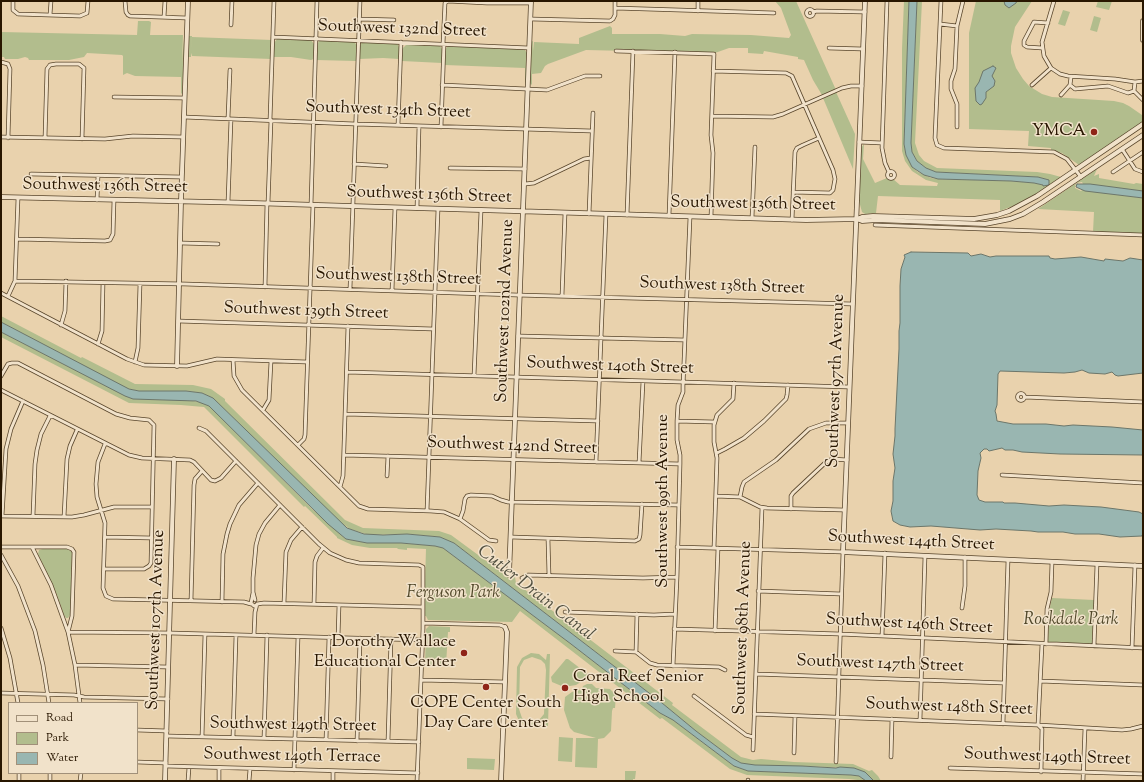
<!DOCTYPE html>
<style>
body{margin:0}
#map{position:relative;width:1144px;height:782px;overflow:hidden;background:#e9d2ad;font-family:"Sorts Mill Goudy",serif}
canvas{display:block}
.frame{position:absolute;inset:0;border:2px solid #281600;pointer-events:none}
.legend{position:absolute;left:8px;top:702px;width:130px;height:72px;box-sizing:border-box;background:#f1e2ca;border:1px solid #a19079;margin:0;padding:5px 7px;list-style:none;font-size:12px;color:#281600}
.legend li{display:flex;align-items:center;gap:8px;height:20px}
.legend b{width:20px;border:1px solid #a19079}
</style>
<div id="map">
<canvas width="1144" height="782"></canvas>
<div class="frame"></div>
<ul class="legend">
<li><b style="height:5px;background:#f1e2ca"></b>Road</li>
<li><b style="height:11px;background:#b2bd8d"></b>Park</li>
<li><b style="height:11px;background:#99b6b1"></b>Water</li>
</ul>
</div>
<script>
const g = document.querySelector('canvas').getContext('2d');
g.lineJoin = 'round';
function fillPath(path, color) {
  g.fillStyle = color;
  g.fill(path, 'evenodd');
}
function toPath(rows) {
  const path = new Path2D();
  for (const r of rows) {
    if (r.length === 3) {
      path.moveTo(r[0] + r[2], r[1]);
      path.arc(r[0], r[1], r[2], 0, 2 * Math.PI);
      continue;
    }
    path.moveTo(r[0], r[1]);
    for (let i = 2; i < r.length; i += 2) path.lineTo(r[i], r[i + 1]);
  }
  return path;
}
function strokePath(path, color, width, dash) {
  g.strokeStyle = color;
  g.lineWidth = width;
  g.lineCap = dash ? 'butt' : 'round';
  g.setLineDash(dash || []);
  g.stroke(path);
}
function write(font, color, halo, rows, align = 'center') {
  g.font = font + ' "Sorts Mill Goudy",serif';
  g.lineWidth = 3;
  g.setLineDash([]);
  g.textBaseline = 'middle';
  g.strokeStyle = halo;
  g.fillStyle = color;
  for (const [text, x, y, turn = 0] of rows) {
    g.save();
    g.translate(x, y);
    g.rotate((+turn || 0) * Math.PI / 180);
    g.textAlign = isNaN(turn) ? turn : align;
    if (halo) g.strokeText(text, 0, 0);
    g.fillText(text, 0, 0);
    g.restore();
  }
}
fillPath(toPath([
 [775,1,796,1,836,90,822,95,813,80,804,60,798,59,798,57,764,51,763,54,748,53,748,48,729,48,715,53,586,50,548,64,545,66,541,73,532,74,532,84,531,85,530,83,531,42,533,41,533,51,534,42,579,44,579,38,610,26,612,28,612,34,660,34,685,36,692,34,751,35,789,38,791,35,781,8],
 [904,1,909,1,904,144,906,155,912,167,918,172,931,178,938,179,1011,181,1034,183,1043,185,1043,186,1049,185,1034,196,1018,204,1000,211,1000,200,878,196,876,213,865,214,862,212,859,201,860,182,861,148,864,144,863,159,875,183,887,178,893,179,900,185,937,186,938,183,926,180,912,171,905,161,902,151,902,49],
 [917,1,922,1,915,143,919,155,924,161,937,168,1037,172,1050,174,1061,177,1049,185,1049,180,1038,177,936,172,926,168,918,162,912,152,911,143],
 [976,1,1032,1,1015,27,1011,46,1011,53,1016,68,1023,79,1029,86,1042,94,1052,97,1114,101,1123,103,1129,106,1142,115,1143,122,1079,165,1062,153,1051,150,1051,148,1028,146,1029,131,969,129,969,33],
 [1098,1,1112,1,1109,10,1096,7],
 [1063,10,1070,12,1065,26,1058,24],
 [1094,16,1101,18,1097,32,1090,30],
 [138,21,149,21,151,22,150,35,183,35,182,65,184,36,185,36,182,94,181,93,181,77,135,76,127,73,123,75,123,56,122,55,87,53,84,57,69,60,29,60,28,58,25,57,18,59,5,59,4,57,1,57,1,32,137,35],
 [188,36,192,36,191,51,192,37,272,40,271,59,192,56,191,53,191,57,188,57],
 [277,39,311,40,314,44,314,59,311,60,291,57,274,57,274,43],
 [320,40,353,41,357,45,356,61,316,60,317,44],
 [362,42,397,43,399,47,399,59,383,58,359,59,360,46],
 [406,45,440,46,442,49,442,63,402,61,402,49],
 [449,46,524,49,528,54,526,83,525,86,525,68,445,65,445,50,447,47],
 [836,92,855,134,853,169,823,98],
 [1097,169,1094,176,1099,174,1099,178,1134,184,1136,183,1143,184,1143,191,1083,184,1082,182,1076,183,1075,188,1081,191,1082,190,1143,198,1143,234,1093,232,1094,212,1038,209],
 [1,316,81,358,82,357,135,384,193,385,211,389,225,399,225,401,345,520,363,528,439,531,451,535,504,574,515,577,516,583,524,589,673,703,672,705,741,757,753,760,761,759,794,762,853,764,869,771,872,770,878,776,881,781,874,781,862,771,854,768,802,766,770,766,747,765,741,763,732,758,696,731,662,703,454,543,440,537,407,534,369,535,350,529,340,522,213,398,202,393,186,391,139,391,125,388,1,322],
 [1,332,128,397,144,399,186,400,200,402,209,406,312,509,346,539,367,543,401,543,435,546,443,548,571,644,660,713,673,720,734,766,748,771,851,775,859,776,866,781,849,779,747,775,730,769,662,718,660,719,520,611,512,622,428,620,426,616,424,616,426,549,407,548,407,550,398,549,397,548,370,548,352,545,337,538,337,537,305,506,304,507,204,407,181,405,129,403,1,337],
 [46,548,68,549,72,552,71,611,70,615,68,618,66,618,64,615,57,595,38,554,39,550],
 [1052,598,1094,600,1092,644,1048,642,1049,611],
 [429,626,450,627,450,632,448,632,446,665,425,665,426,629],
 [531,653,539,654,546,660,547,654,550,654,548,726,544,726,544,721,536,725,526,725,519,721,516,714,517,667,522,658],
 [532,657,541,660,545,664,546,670,544,714,539,720,531,723,522,718,519,709,520,667,524,660],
 [566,659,568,659,589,675,584,680,576,685,564,687,552,682,551,677],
 [587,684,592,684,596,688,610,689,616,695,615,708,613,708,612,711,611,731,604,738,598,739,597,768,575,767,576,738,596,738,574,732,570,728,564,710,565,697,572,692,582,689,583,686],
 [559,737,573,738,572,762,558,761],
 [467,758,495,759,494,770,467,769],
 [625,771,636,771,635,779,633,779,633,781,625,781]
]), '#b2bd8d');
const water = toPath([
 [909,1,917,1,911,143,912,152,917,161,926,168,936,172,1038,177,1049,180,1049,185,1043,186,1043,185,1034,183,1011,181,938,179,924,175,912,167,906,155,904,144,909,1],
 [1004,1,1017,1,1016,3,1009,8,1005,5,1004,1],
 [993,66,996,68,992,76,995,81,994,86,986,92,986,98,982,104,980,105,976,101,975,88,979,82,983,71,993,66],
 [1077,184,1090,184,1143,191,1143,198,1085,191,1076,187,1077,184],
 [911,252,968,253,971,256,981,254,990,257,996,256,1049,256,1050,258,1055,259,1081,257,1104,261,1105,259,1123,261,1130,258,1143,260,1143,373,1118,376,1115,375,1112,372,1105,374,1089,373,1082,370,1075,372,1064,373,1000,371,998,374,997,405,995,411,996,414,997,421,1013,424,1046,424,1064,426,1073,425,1112,427,1143,430,1143,455,1060,454,1022,452,1013,450,1005,450,1002,448,989,451,987,449,984,449,980,453,981,458,978,471,977,495,979,500,985,502,1003,502,1004,503,1015,503,1049,506,1064,505,1101,507,1139,512,1143,514,1143,533,1142,536,1120,537,1099,534,1075,534,1063,532,1038,532,1031,531,996,529,980,530,931,526,910,527,900,525,893,521,891,511,893,501,893,481,895,468,893,454,895,436,895,429,899,349,899,331,900,323,900,286,901,269,905,257,904,255,911,252],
 [1,322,129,389,139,391,186,391,202,393,213,398,347,528,364,534,383,535,407,534,440,537,454,543,662,703,696,731,732,758,741,763,755,765,802,766,836,768,840,767,854,768,865,772,874,781,866,781,859,776,851,775,748,771,734,766,673,720,660,713,571,644,443,548,435,546,401,543,367,543,346,539,328,524,209,406,196,401,133,399,125,396,1,332,1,322]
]);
fillPath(water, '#99b6b1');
strokePath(water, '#6c766a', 1);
const minor = toPath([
 [13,1,13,10,18,14,80,16,87,13,88,1],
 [125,1,126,12,128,15,130,16,187,18],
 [448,1,487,3,531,3],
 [887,1,882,148,885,163,889,172],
 [941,1,935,138,937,145,944,148,1054,152,1067,159,1081,177],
 [1054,1,1042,42,1044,56,1051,68,1060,74,1068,76,1115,79,1135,82,1143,81],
 [615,8,774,13],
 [810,13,3.5],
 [698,11,698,1],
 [813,12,817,11,865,12],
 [50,15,51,1],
 [164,17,165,1],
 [359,19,394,20],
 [531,19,610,21,613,19,615,15,615,1],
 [940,24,957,26],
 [231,25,232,1],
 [273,37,529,48],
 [443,44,445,3,448,1],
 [829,48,863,49],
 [1042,48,1027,47,1024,45,1024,41,1034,22,1048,23],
 [616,51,714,54,711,135,713,153,711,217],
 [1,62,8,64,10,69,8,138],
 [713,71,786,73,792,76,833,170,835,179,833,190,830,193,793,192],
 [1071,77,1070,85,1075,89,1108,86,1128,93,1134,91],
 [1135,82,1134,91,1143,100],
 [442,85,547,90,585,76,600,76],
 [1032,85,1051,68],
 [1061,95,1070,85],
 [114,97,184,98],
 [712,116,773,117,783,114,842,88,851,86,862,86],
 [184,117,355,124,592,131],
 [228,118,230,70],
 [270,120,274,1],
 [398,125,401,42],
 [441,127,444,44],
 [957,127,957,104,951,89,951,81,955,69,957,26,963,1],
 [1,137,105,139,133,136,183,137],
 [45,138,47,69,50,65,56,64,79,64,84,68,82,139],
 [859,142,882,143],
 [1122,149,1135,169,1143,172],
 [354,164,386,166],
 [450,168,525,169],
 [891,175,3.5],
 [1113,172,1143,152],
 [31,174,181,177],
 [525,184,534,183,584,159,591,158],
 [97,200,98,176],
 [228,202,231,119],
 [268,203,271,120],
 [311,205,317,1],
 [417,208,419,126],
 [589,214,593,113],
 [627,215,633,51],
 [669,216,675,52],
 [752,218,755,147],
 [792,220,795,152,797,148,803,145,819,138],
 [875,225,1143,235],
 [17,239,105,241,110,240,113,234,114,200],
 [181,243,218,244],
 [15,281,185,284,517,295,853,304],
 [265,287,267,203],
 [350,289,360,1],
 [392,291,395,208],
 [1,293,127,359,144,365,187,366,217,359,307,362],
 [8,296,15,281,18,198],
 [562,296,565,213],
 [178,321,433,329],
 [61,325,65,311,66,281],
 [518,336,685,340],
 [98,344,102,331,103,283],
 [233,360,234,376,242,390,359,506,368,509,431,511,444,512,460,519,489,540,496,541],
 [135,362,138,348,140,284],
 [347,372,849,387],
 [1,376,8,364,12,363,18,363,116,414,130,418,149,420,154,425,151,563,149,566,144,569,104,569],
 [474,376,481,211],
 [1,390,129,455,142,458,190,460,194,462,211,480,215,481,221,478,236,461],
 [1021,397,3.5],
 [1025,397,1143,402],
 [263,410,269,400,271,361],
 [346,414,598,421],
 [677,421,714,422],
 [199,428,206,431,319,544,330,553,346,560,359,563,419,565,423,567,423,629,417,781],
 [105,444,98,462,96,484,97,497,105,523,103,588,106,596,113,599,244,602,251,604],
 [298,445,304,439,305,435,313,205],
 [717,453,725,449,744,438,764,421,786,399,787,395,788,385],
 [344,455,680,464],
 [596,462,606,214],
 [639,463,643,381],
 [1002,475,1143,483],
 [387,476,388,456],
 [340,487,343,476,348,326],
 [716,496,740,497,760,507,767,508,844,510],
 [740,497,742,487,744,482,776,460,809,429,826,423,848,423],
 [791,509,791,496,793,493,825,463,832,459,847,460],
 [427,511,438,209],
 [1,516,72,517,84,515,114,507,152,507],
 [2,516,6,449,11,429,23,401],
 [33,516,35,464,37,450,41,434,50,416],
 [64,517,67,459,70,446,77,430],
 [460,519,463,511,465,499,467,496,471,495,492,496,501,500,508,502,679,505],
 [105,537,152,538],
 [511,537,635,541,639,539,640,535,642,504],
 [548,539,549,576],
 [1,547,67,547,72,549,74,552,72,616,68,632,170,633,423,640],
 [32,547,51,585,68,632,75,665,80,703],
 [677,547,843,552,836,762],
 [714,548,717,458,714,442,714,425,717,415,733,399,734,383],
 [1,555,18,586,35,631,43,665,49,703],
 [522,578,528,575,643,578,677,577],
 [758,591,841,594],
 [253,593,251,603,254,606,257,605],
 [255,600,253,592,253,578,256,545,259,534,265,523,280,505],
 [191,601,194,485,195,479,202,471],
 [222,602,223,554,227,534,230,524,239,505,258,483],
 [284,603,286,552,291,540,302,527],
 [257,604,264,603,422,607],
 [314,604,315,562,317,556,323,548],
 [962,608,965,586,965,557],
 [565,612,654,615,675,614],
 [423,623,500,625,505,627],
 [1,628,10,658,18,703],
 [674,629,840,634,1143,648],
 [715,631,718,548],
 [254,635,255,612,257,604],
 [882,636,885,553],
 [338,638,339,605],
 [1046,644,1047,609,1051,592,1052,562],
 [1094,646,1097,564],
 [1132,648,1135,565],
 [615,651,636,652,650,663,657,665,719,667,725,670],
 [636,652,637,614],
 [75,665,168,667],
 [673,666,677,577,680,464,680,455,677,440,677,421,678,405,683,392,683,386,690,217],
 [756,674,1004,683],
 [421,680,505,682],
 [1040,681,1143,685],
 [1,693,74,695,84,697,168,699],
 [694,696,746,735,753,737],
 [754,714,1038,725,1122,730,1131,729,1143,726],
 [920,720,925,556],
 [1003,724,1008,560],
 [137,730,167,731],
 [167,736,419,742],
 [202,737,205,634],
 [233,737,236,635],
 [264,738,267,635],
 [326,740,329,637],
 [357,741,360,638],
 [388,741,391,639],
 [753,750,762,508],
 [794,753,795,716],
 [891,757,892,719],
 [137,762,166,763],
 [166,766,418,773],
 [950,768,1143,774],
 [294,770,298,637],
 [1041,772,1042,729,1038,725,1042,644],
 [19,781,19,773],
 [50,781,50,773],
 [80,781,81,773],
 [188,781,189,767],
 [219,781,219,768],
 [249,781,250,769],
 [333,781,333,771],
 [748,781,748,780],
 [1083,781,1085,728]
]);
const tertiary = toPath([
 [865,1,843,552,1143,566],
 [1143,21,1143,40],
 [1,197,252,203,711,217,806,220,857,219,862,221,876,220,985,224,1010,219,1023,214,1043,202,1143,135],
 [857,219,862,217,873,216,974,219,997,215,1009,211,1037,196,1143,124],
 [177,366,181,201,188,1],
 [509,575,531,1],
 [165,781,174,459],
 [501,781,507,632,505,627]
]);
strokePath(minor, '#58452b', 4.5);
strokePath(tertiary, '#58452b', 5.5);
strokePath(minor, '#f1e2ca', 3);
strokePath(tertiary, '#f1e2ca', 4);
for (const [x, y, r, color] of [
 [1094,132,4,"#8f2418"],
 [464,653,4,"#8f2418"],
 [486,687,4,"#8f2418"],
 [565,688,4,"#8f2418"]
]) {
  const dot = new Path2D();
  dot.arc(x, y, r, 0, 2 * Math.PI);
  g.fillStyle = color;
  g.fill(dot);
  strokePath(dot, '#f1e2ca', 1.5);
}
write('17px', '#281600', '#f1e2ca', [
 ["Southwest 132nd Street",402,30,2],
 ["Southwest 134th Street",388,111,2],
 ["Southwest 136th Street",105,187,1],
 ["Southwest 136th Street",429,196,2],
 ["Southwest 136th Street",753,205,1],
 ["Southwest 138th Street",398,278,2],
 ["Southwest 138th Street",722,287,2],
 ["Southwest 102nd Avenue",506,311,-88],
 ["Southwest 139th Street",306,312,2],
 ["Southwest 140th Street",610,367,2],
 ["Southwest 97th Avenue",837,381,-88],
 ["Southwest 142nd Street",512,447,2],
 ["Southwest 99th Avenue",664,501,-90],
 ["Southwest 144th Street",911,542,3],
 ["Southwest 107th Avenue",157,620,-88],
 ["Southwest 146th Street",909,625,3],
 ["Southwest 98th Avenue",744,628,-88],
 ["Southwest 147th Street",880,665,2],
 ["Southwest 148th Street",949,708,2],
 ["Southwest 149th Street",293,726,1],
 ["Southwest 149th Terrace",292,757,1],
 ["Southwest 149th Street",1047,758,2]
]);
write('17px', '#281600', '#f1e2ca', [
 ["YMCA",1086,132],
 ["Dorothy Wallace",456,643],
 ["Educational Center",456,663],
 ["Coral Reef Senior",573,678,"left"],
 ["High School",573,698,"left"],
 ["COPE Center South",486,704,"center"],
 ["Day Care Center",486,724,"center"]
], 'right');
write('italic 17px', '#51482a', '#f1e2ca', [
 ["Ferguson Park",453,594],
 ["Rockdale Park",1071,621]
]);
write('italic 18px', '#504e3e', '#f1e2ca', [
 ["Cutler Drain Canal",535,594,38]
]);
</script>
